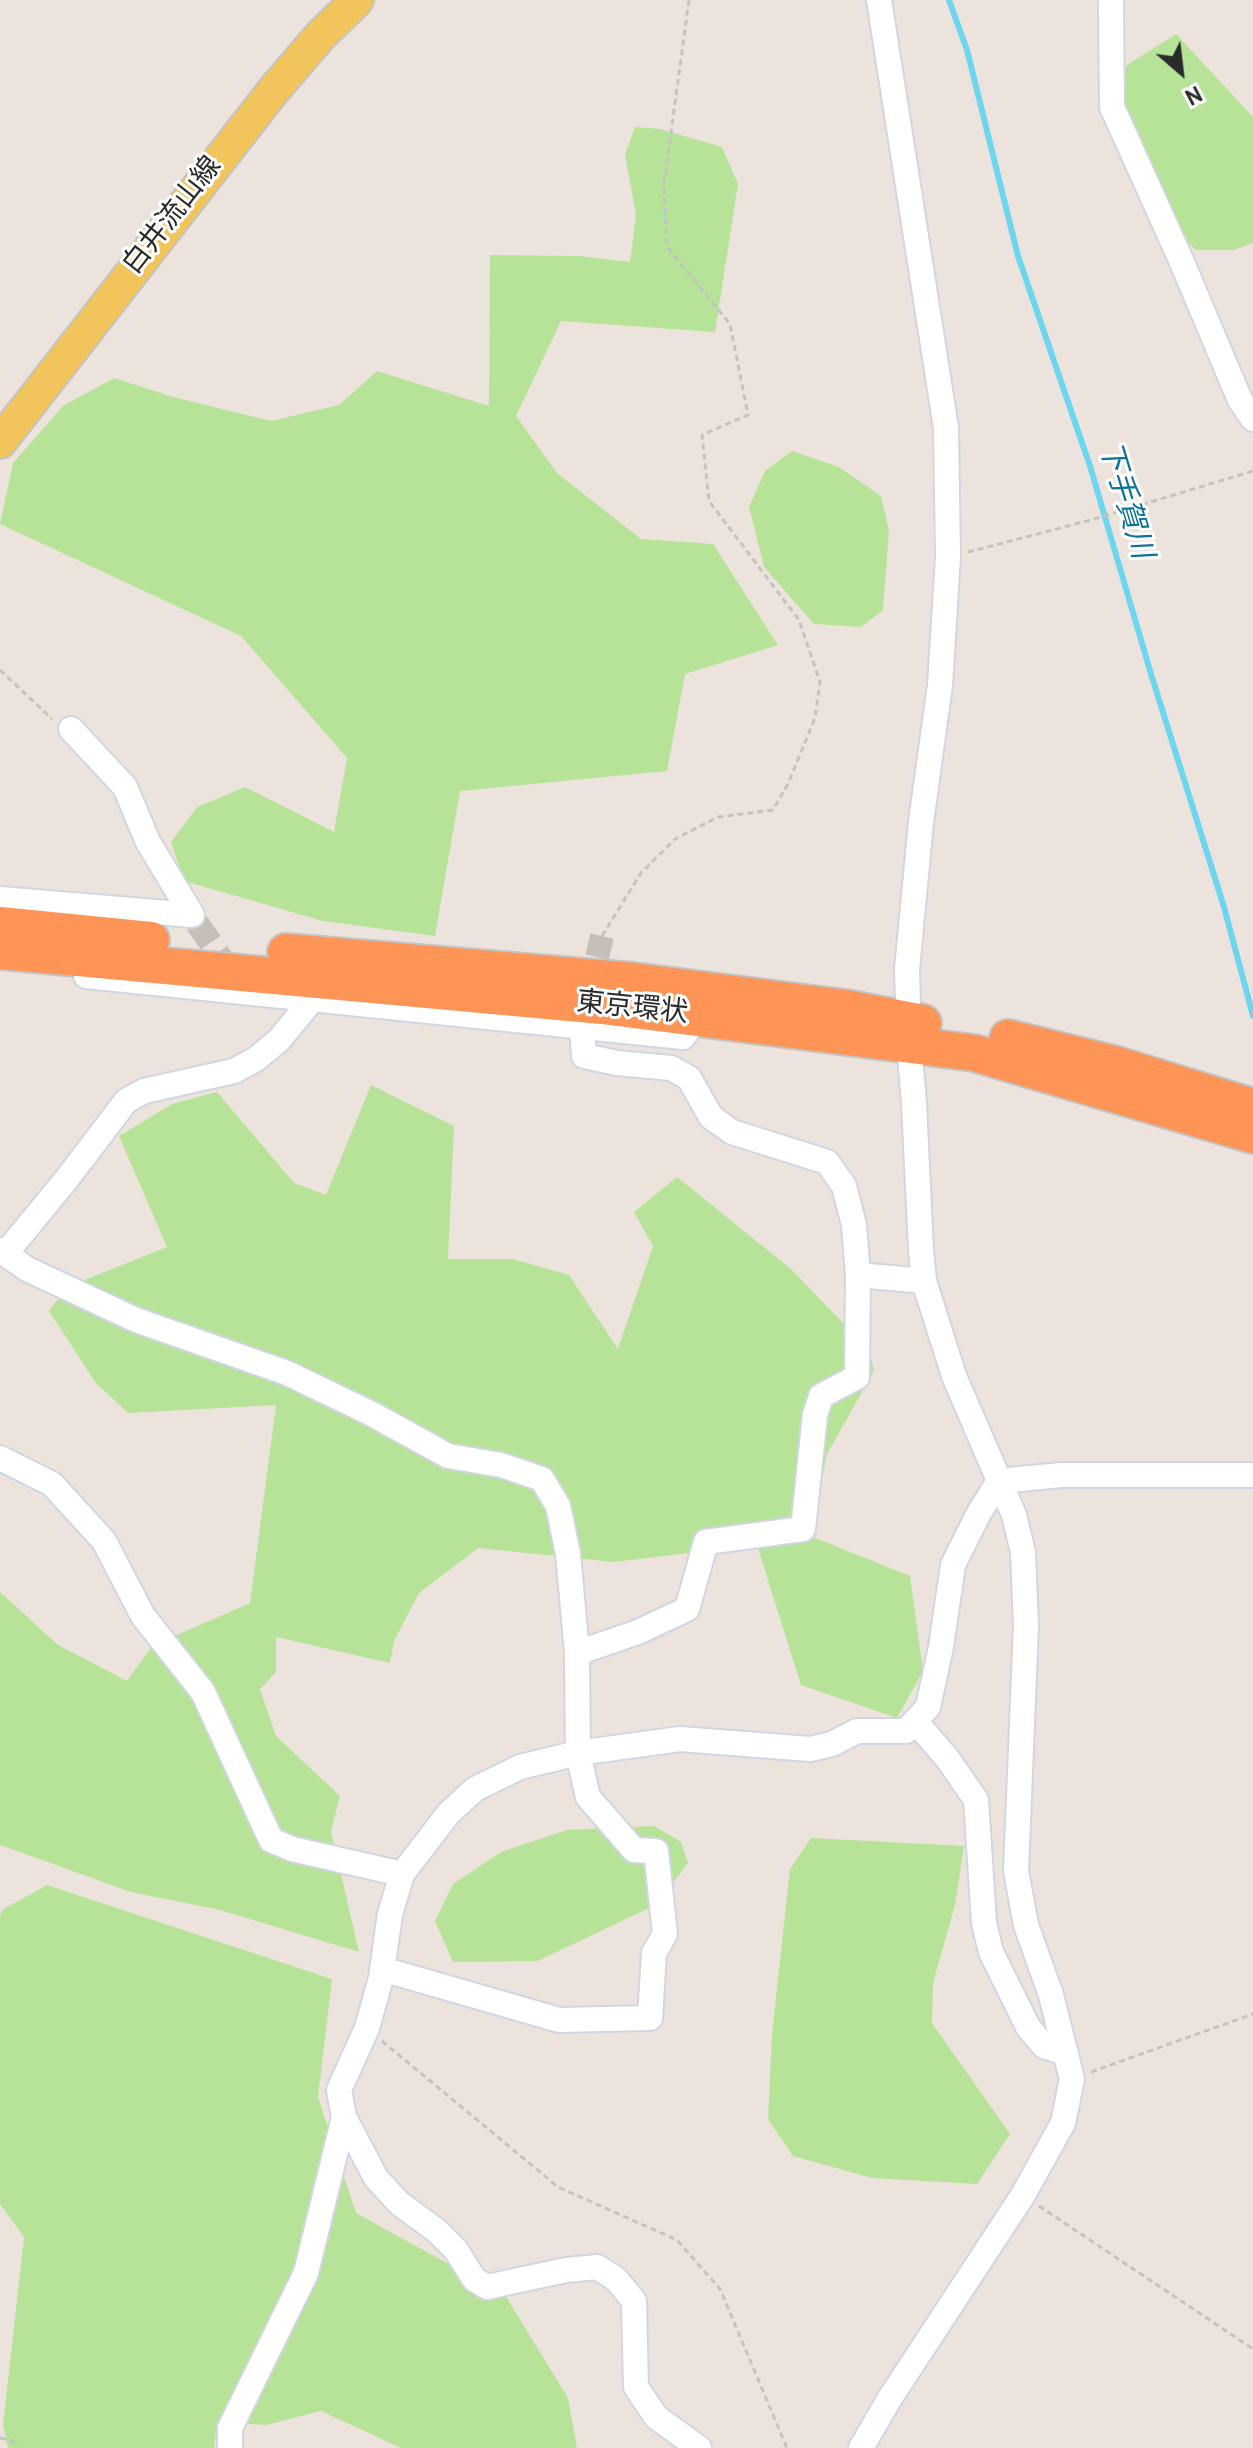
<!DOCTYPE html>
<meta charset="utf-8">
<style>
body{margin:0}
#map{position:relative;width:1253px;height:2448px;overflow:hidden;background:#ece4dc;font-family:Overpass,sans-serif}
canvas{display:block}
.north{position:absolute;left:1141px;top:32px;width:80px;height:80px;-webkit-text-stroke:6px #fff;paint-order:stroke;rotate:152deg;font-size:22px;font-weight:700;line-height:32px;text-align:center;color:#2a2a2a}
.north::after{content:'';display:block;margin:auto;width:28px;height:36px;background:#2a2a2a;clip-path:polygon(50% 0,100% 100%,50% 72%,0 100%)}
</style>
<div id="map">
<canvas width="1253" height="2448"></canvas>
<div class="north">N</div>
</div>
<script>
const g = document.querySelector('canvas').getContext('2d');
g.lineJoin = 'round';
function fillPath(path, color) {
  g.fillStyle = color;
  g.fill(path, 'evenodd');
}
function toPath(rows) {
  const path = new Path2D();
  for (const r of rows) {
    path.moveTo(r[0], r[1]);
    for (let i = 2; i < r.length; i += 2) path.lineTo(r[i], r[i + 1]);
  }
  return path;
}
function strokePath(path, color, width, dash) {
  g.strokeStyle = color;
  g.lineWidth = width;
  g.lineCap = dash ? 'butt' : 'round';
  g.setLineDash(dash || []);
  g.stroke(path);
}
function write(font, color, halo, rows, align = 'center') {
  g.font = font + ' Overpass,"Noto Sans JP",sans-serif';
  g.lineWidth = 6;
  g.setLineDash([]);
  g.textBaseline = 'middle';
  g.strokeStyle = halo;
  g.fillStyle = color;
  for (const [text, x, y, turn = 0] of rows) {
    g.save();
    g.translate(x, y);
    g.rotate((+turn || 0) * Math.PI / 180);
    g.textAlign = isNaN(turn) ? turn : align;
    if (halo) g.strokeText(text, 0, 0);
    g.fillText(text, 0, 0);
    g.restore();
  }
}
fillPath(toPath([
 [1176,34,1253,117,1253,243,1234,250,1196,250,1147,204,1107,119,1127,65],
 [635,127,660,129,722,147,738,184,715,332,561,321,516,416,557,473,641,539,713,544,778,645,685,674,667,771,460,791,435,936,323,921,184,881,171,842,197,807,245,787,334,832,347,758,241,636,0,524,13,463,63,406,114,378,173,397,271,421,339,405,377,371,489,406,490,255,579,256,630,262,636,214,625,155],
 [792,451,839,467,881,496,889,531,883,610,861,627,814,624,764,567,749,507,765,471],
 [371,1085,454,1126,448,1259,513,1259,569,1275,618,1349,653,1246,634,1212,677,1177,791,1269,869,1350,874,1371,827,1454,810,1536,910,1576,923,1671,897,1718,801,1685,757,1545,614,1562,478,1548,419,1593,394,1641,390,1663,276,1637,276,1672,260,1689,276,1736,340,1796,331,1831,359,1952,220,1910,131,1892,0,1845,0,1592,58,1645,127,1681,152,1646,250,1603,276,1405,128,1413,95,1382,49,1311,67,1287,167,1247,119,1136,172,1104,217,1092,294,1183,326,1195],
 [654,1826,681,1842,688,1863,657,1904,538,1961,453,1962,435,1921,453,1884,501,1852,567,1830],
 [811,1838,964,1846,955,1905,933,1983,932,2023,1010,2134,977,2184,872,2178,793,2156,768,2119,772,2034,790,1869],
 [47,1885,332,1979,318,2097,356,2213,505,2295,568,2398,577,2448,401,2448,321,2411,266,2425,217,2422,214,2448,8,2448,3,2425,24,2237,0,2204,0,1916,2,1910]
]), '#b6e398');
strokePath(toPath([
 [949,0,967,50,1018,256,1090,466,1151,674,1224,907,1253,1016]
]), '#6ed5ef', 6);
strokePath(toPath([
 [197,923,236,980],
 [589,992,602,936]
]), '#c5bfb8', 24, [24, 12]);
const minor = toPath([
 [1111,0,1112,107,1181,260,1240,400,1253,419],
 [0,899,192,915,148,842,125,787,71,729],
 [86,976,683,1037,698,1016],
 [582,1026,584,1056,617,1063,671,1068,689,1078,711,1117,732,1132,827,1162,844,1186,854,1225,858,1275,924,1281],
 [0,1250,27,1269,136,1320,287,1373,372,1414,448,1456,501,1465,542,1479,558,1506,568,1554,577,1653,578,1753,588,1797,634,1850,656,1851,665,1934,654,1953,650,2018,559,2020,382,1969],
 [5,1254,66,1180,126,1101,144,1091,234,1071,256,1059,279,1040,311,1001],
 [0,1458,52,1484,104,1541,143,1616,203,1692,271,1840,292,1849,402,1874],
 [577,1653,638,1632,687,1609,706,1542,803,1529,815,1415,821,1396,857,1377,858,1275],
 [915,1721,947,1758,976,1800,984,1923,991,1952,1028,2027,1044,2046,1066,2053],
 [230,2448,230,2428,306,2273,344,2117],
 [699,2448,656,2417,636,2387,634,2301,616,2279,597,2267,566,2270,487,2287,474,2279,456,2250,437,2231,399,2203,376,2178,344,2117,339,2090,367,2028,381,1978,390,1914,402,1874,449,1813,475,1789,520,1767,578,1753,680,1739,810,1749,832,1744,857,1731,906,1731,928,1707,941,1647,953,1565,979,1513,999,1481,1061,1475,1253,1475],
 [861,2448,890,2398,1023,2195,1063,2123,1072,2079,1051,1995,1026,1925,1016,1871,1026,1625,1023,1552,1014,1515,954,1376,924,1281,921,1251,914,1103,909,1044,907,969,921,822,940,685,948,557,946,428,879,0]
]);
const major = toPath([
 [0,442,273,91,321,35,357,0]
]);
const highway = toPath([
 [0,925,151,940],
 [0,951,602,1006,974,1053,1253,1135],
 [286,952,633,981,845,1008,923,1023],
 [1008,1038,1117,1065,1253,1107]
]);
strokePath(minor, '#d1d6e3', 28);
strokePath(major, '#c3c3c3', 36);
strokePath(highway, '#c3c3c3', 40);
strokePath(toPath([
 [968,552,1091,520,1253,471],
 [0,670,52,719],
 [602,936,641,873,675,839,718,817,773,810,788,784,815,718,820,682,799,620,709,501,702,435,748,415,730,324,667,247,664,184,689,0],
 [382,2041,558,2187,677,2240,720,2289,787,2448],
 [1091,2072,1253,2014],
 [1039,2206,1253,2349],
 [0,2438,13,2441,16,2448]
]), '#c3c3c3', 3, [6, 4]);
strokePath(minor, '#fff', 24);
strokePath(major, '#f1c55c', 32);
strokePath(highway, '#fe9455', 36);
write('28px', '#2a2a2a', '#fff', [
 ["白井流山線",174,217,-52],
 ["東京環状",632,1010,6]
]);
write('italic 30px', '#0d739b', '#fff', [
 ["下手賀川",1123,501,73]
]);
</script>
